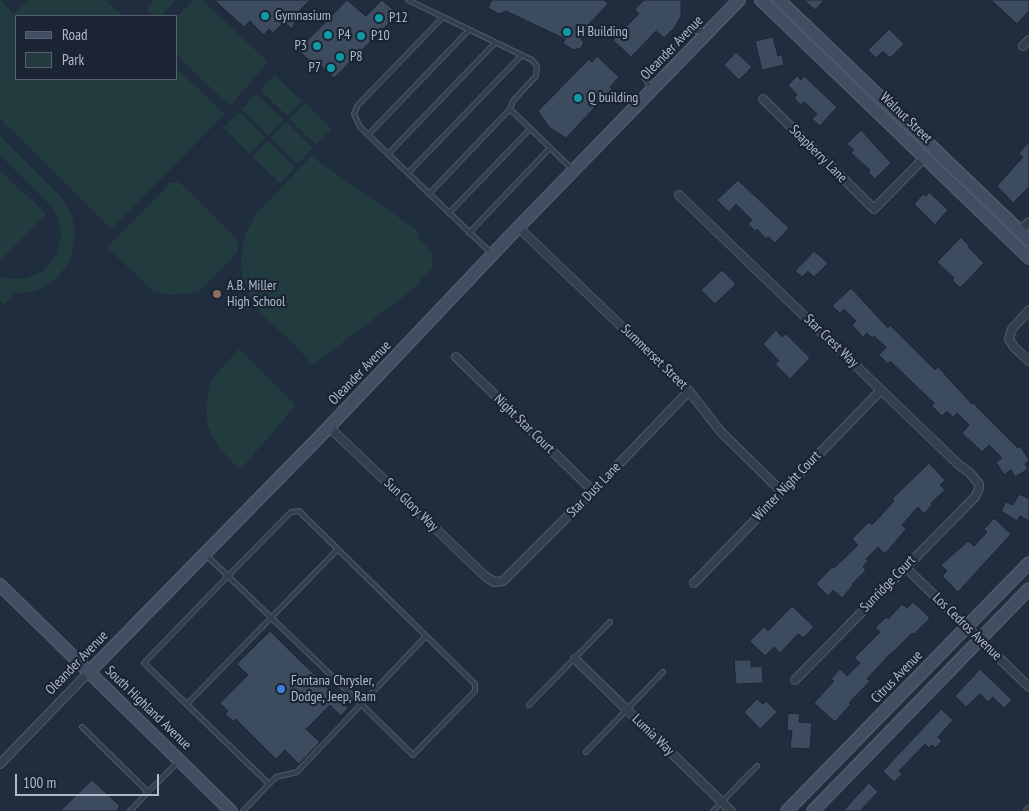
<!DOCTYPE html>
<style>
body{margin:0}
#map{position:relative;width:1029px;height:811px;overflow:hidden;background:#202d3e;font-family:"PT Sans Narrow",sans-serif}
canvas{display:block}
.legend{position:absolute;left:15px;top:15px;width:162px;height:65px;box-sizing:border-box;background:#1a2433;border:1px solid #56606f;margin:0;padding:6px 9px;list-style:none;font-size:15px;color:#b0bac9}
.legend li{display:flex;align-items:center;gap:10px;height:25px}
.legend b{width:25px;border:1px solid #56606f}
.scale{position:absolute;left:15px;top:774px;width:144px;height:22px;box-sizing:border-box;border:2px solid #b0bac9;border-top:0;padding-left:6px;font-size:15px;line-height:18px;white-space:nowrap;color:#b0bac9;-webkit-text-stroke:4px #1a2433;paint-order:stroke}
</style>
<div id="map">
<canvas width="1029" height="811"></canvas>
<ul class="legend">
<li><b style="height:6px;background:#424d61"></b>Road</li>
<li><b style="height:14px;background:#223b3f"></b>Park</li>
</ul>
<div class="scale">100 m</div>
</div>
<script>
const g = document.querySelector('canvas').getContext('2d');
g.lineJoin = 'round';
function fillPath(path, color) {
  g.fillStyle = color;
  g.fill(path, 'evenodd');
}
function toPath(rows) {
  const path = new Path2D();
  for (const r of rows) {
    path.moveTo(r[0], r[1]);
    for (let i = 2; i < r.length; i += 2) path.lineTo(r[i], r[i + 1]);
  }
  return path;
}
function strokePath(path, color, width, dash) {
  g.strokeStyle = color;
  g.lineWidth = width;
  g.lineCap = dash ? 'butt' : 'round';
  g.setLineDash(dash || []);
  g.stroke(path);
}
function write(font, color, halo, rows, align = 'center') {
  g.font = font + ' "PT Sans Narrow",sans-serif';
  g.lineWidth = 4.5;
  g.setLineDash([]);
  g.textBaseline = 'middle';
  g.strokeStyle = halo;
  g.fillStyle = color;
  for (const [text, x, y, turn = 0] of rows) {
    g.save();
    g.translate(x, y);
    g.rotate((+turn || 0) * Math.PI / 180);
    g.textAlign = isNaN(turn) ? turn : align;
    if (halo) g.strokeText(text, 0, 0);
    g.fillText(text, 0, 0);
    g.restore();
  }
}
fillPath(toPath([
 [0,0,14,14,28,0,105,0,122,16,16,16,16,79,176,79,176,68,225,114,111,229,0,119],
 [154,0,176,0,161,16,153,16,146,9],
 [193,0,202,0,268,62,230,106,176,55,176,18],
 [275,75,302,101,287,116,260,90],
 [257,94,284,120,268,136,241,109],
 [305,103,331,129,316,145,289,119],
 [239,112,265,138,250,154,223,128],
 [286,122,313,148,298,164,271,138],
 [0,136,63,199,72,216,75,234,72,252,69,261,59,276,44,287,35,291,12,294,13,295,4,305,0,302,0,277,10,279,24,279,43,271,57,254,61,234,59,220,52,207,0,155],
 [268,141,295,167,280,183,253,157],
 [311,156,418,231,419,238,432,252,433,268,421,279,420,284,313,365,291,341,268,321,254,304,242,278,241,257,245,234,257,213],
 [0,170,46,214,0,261],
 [178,182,185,187,239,241,237,253,198,292,171,295,154,292,107,247,170,183],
 [239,349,296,405,241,469,233,463,217,445,208,427,206,405,211,380]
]), '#223b3f');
const building = toPath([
 [214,0,310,0,301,9,292,29,284,22,273,33,269,29,264,35,250,21,244,27,214,0],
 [347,0,366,16,382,0,398,14,334,78,316,61,313,64,298,50,347,0],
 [492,0,605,0,608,4,589,24,581,40,584,42,581,48,574,50,563,44,565,39,506,11,499,14,488,8,492,0],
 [644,0,681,0,681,16,675,27,664,38,656,31,631,57,613,40,639,14,635,9,644,0],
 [804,0,824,0,815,10,804,0],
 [991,0,1029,0,1029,11,1017,24,991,0],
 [889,29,904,44,890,58,883,51,876,58,868,50,889,29],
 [773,37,778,56,782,55,784,65,762,70,755,41,773,37],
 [736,52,752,67,739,80,724,65,736,52],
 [597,56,619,77,610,87,612,89,566,138,549,127,538,111,589,59,592,62,597,56],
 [797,76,801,80,804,76,837,107,820,126,812,119,817,114,804,102,801,105,794,98,797,95,788,85,797,76],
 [861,130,891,163,875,179,868,172,870,170,851,153,854,150,847,144,861,130],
 [1029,142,1029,187,1013,203,997,186,1023,157,1019,153,1029,142],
 [738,180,789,228,775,243,768,237,766,239,757,229,755,231,748,224,752,220,736,204,729,212,717,200,738,180],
 [929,192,948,210,935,225,914,204,923,194,926,196,929,192],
 [961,237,969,246,968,247,984,263,960,288,952,280,954,278,937,262,961,237],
 [814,251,828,263,814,277,808,271,802,277,795,271,814,251],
 [722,270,736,284,715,304,701,290,722,270],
 [851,288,888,328,890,325,935,370,938,367,972,404,973,403,1018,448,1020,446,1029,460,1025,464,1028,469,1015,477,1011,470,1004,475,996,462,1002,458,989,445,982,452,962,433,969,425,957,413,953,417,947,411,942,416,932,406,934,403,890,361,888,364,879,355,886,347,874,336,872,338,867,333,863,337,852,325,856,321,844,309,840,313,832,306,851,288],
 [776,330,782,337,786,334,810,358,790,379,775,364,779,361,763,344,776,330],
 [929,463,945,480,940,485,945,490,931,503,932,505,924,514,918,507,902,525,906,529,885,554,878,547,866,559,868,561,863,567,866,570,852,584,853,585,842,598,833,590,828,596,816,584,832,567,834,568,858,545,852,539,869,522,872,525,894,501,892,499,929,463],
 [1019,494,1029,499,1029,521,1020,516,1017,521,1001,511,1006,502,1013,505,1019,494],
 [994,518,1011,534,958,592,942,576,947,571,941,565,968,541,974,546,987,532,984,529,994,518],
 [913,602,930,618,914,634,912,633,891,654,890,654,867,679,870,681,849,703,851,704,835,722,814,703,834,681,831,679,840,669,847,676,860,663,854,658,880,632,875,628,886,617,888,619,902,604,907,608,913,602],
 [792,606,814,627,803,638,798,634,780,653,774,647,765,656,750,641,764,627,768,631,792,606],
 [270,631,348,708,341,716,330,705,306,729,320,742,299,764,285,750,276,759,236,719,233,721,225,714,228,711,220,703,248,675,237,664,270,631],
 [734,660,751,660,751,667,762,666,763,683,736,684,734,660],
 [980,669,1012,700,1004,708,993,697,988,702,980,694,966,707,955,696,980,669],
 [757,699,763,704,766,701,777,712,760,729,744,712,757,699],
 [941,709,953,720,938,737,942,741,935,748,932,745,929,748,925,744,899,771,902,774,894,782,883,771,941,709],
 [788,713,800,714,799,722,812,723,810,749,790,748,792,731,787,730,788,713],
 [92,780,120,806,116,811,60,811,92,780],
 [869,783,878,792,860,811,843,811,869,783]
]);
fillPath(building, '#3c4b5e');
strokePath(building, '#1c2635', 1);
const lane = toPath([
 [408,0,532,60,537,66,536,76,513,101,510,109,572,169],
 [443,17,358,105,354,114,360,127,491,253],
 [651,89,644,77,690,31,704,31],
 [368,135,469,30],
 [388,154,495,43],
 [408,173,522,55],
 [429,194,510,109],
 [449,213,530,129],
 [469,233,550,148],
 [206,555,228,576,362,705,413,755,475,691,475,684,299,511,291,512,228,576,144,663,269,784],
 [187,704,338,549],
 [529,705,610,622],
 [82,727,148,792,178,762],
 [586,752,663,672],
 [130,811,148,792],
 [243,811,276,777,297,772,426,636],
 [713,811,757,766]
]);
const street = toPath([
 [1023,46,1029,40],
 [763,99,874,209,925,157],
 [679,195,881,390,958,464,970,473,979,484,979,489,975,497,795,680],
 [518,227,689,391,721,432,782,492],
 [1020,231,1029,222],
 [1029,310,1012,329,1009,339,1014,347,1029,361],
 [456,357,593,491],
 [329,427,485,576,494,582,503,581,593,491,689,391],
 [905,567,1029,687],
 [694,583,881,390],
 [575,659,731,811],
 [0,764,89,672],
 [1028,811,1029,810]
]);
const secondary = toPath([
 [761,0,1029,258],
 [779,0,1029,240],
 [0,585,231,811],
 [89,672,329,427,509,237,739,0],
 [787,811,1029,563],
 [813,811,1029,589]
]);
strokePath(lane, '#505a69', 6);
strokePath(street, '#505a69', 10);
strokePath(secondary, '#505a69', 14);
strokePath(lane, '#343f4e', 4);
strokePath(street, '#343f4e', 8);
strokePath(secondary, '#424d61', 11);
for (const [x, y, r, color] of [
 [265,16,5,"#0f9aa8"],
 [379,18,5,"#0f9aa8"],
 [567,32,5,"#0f9aa8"],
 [328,35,5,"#0f9aa8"],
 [361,36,5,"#0f9aa8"],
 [317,46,5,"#0f9aa8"],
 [340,57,5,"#0f9aa8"],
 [331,68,5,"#0f9aa8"],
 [578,98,5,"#0f9aa8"],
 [217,294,5,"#8d6e63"],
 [281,689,5,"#3f7fe0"]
]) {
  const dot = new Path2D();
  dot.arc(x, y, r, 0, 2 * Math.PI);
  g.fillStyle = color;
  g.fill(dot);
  strokePath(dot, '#1a2433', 2);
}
write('14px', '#b0bac9', '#1a2433', [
 ["Gymnasium",275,16],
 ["P12",389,18],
 ["H Building",577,32],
 ["P4",338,35],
 ["P10",371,36],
 ["P3",307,46,"right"],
 ["P8",350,57],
 ["P7",321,68,"right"],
 ["Q building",588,98],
 ["A.B. Miller",227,286],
 ["High School",227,302],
 ["Fontana Chrysler,",291,681],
 ["Dodge, Jeep, Ram",291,697]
], 'left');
write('14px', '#b0bac9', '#1a2433', [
 ["Oleander Avenue",672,48,-46],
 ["Walnut Street",906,118,44],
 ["Soapberry Lane",818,154,45],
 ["Star Crest Way",831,341,44],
 ["Summerset Street",654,357,44],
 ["Oleander Avenue",360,373,-46],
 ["Night Star Court",524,424,44],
 ["Winter Night Court",787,486,-46],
 ["Star Dust Lane",594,490,-46],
 ["Sun Glory Way",411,505,44],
 ["Sunridge Court",888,584,-46],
 ["Los Cedros Avenue",967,627,44],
 ["Oleander Avenue",77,663,-46],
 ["Citrus Avenue",897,677,-46],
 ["South Highland Avenue",148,708,44],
 ["Lumia Way",653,735,44]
]);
</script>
